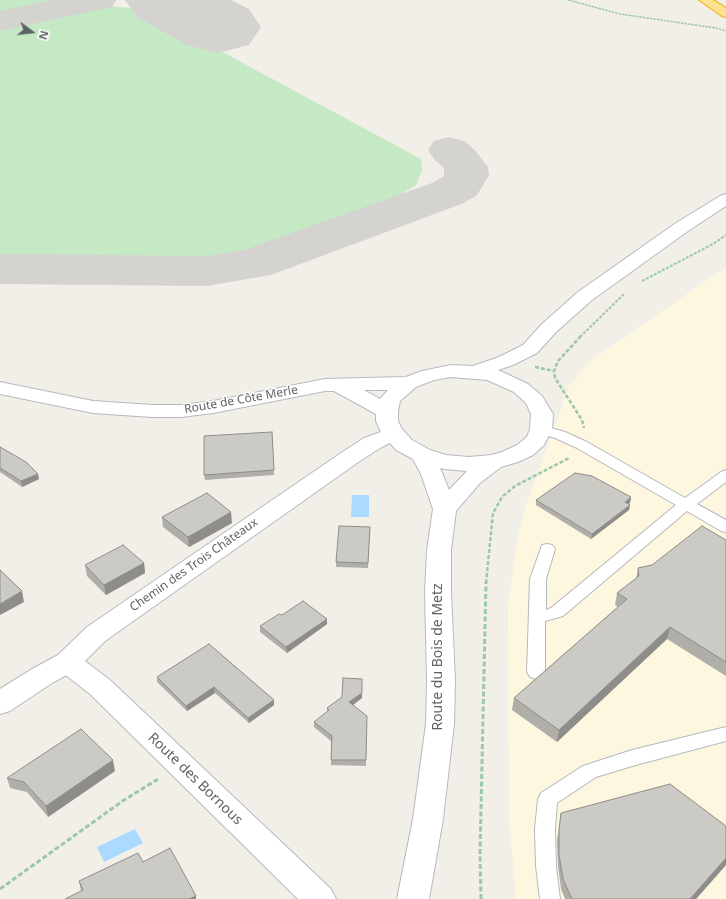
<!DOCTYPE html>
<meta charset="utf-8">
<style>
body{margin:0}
#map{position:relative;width:726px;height:899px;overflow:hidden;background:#f1efe8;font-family:"Noto Sans",sans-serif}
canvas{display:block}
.north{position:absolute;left:12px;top:12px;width:40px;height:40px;-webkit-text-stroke:3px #fff;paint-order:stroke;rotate:105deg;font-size:11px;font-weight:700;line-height:16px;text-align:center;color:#5f6368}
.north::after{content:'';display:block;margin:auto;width:14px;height:18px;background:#5f6368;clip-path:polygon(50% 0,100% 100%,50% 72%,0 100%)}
</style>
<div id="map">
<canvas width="726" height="899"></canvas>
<div class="north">N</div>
</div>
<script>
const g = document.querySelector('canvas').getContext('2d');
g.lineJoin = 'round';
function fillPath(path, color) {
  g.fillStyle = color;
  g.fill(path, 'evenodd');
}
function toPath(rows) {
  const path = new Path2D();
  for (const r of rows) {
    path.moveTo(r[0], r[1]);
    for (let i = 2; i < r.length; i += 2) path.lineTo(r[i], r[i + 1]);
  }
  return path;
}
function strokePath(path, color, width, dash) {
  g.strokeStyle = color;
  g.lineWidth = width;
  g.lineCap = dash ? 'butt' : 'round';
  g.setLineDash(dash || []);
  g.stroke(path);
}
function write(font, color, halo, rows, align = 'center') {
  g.font = font + ' "Noto Sans",sans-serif';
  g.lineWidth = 3;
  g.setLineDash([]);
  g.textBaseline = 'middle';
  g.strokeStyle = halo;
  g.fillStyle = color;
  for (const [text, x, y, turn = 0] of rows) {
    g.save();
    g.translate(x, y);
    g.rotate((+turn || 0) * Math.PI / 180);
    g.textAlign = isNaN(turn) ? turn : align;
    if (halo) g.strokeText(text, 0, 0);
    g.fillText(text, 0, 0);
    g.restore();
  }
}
fillPath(toPath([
 [726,267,726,899,516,899,509,818,508,603,518,537,524,511,569,386,589,362]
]), '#fef7e0');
fillPath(toPath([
 [0,0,80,0,0,17],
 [102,6,131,8,150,13,421,159,422,170,416,185,390,201,269,247,226,256,174,261,0,258,0,26,81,9]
]), '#c5e8c5');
fillPath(toPath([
 [352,495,369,495,369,517,351,517],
 [135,829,143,843,104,862,97,847]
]), '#aadaff');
fillPath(toPath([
 [52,0,116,0,112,7,0,31,0,11,52,0],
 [449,137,464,141,474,149,488,167,489,175,477,195,464,203,271,275,207,286,0,284,0,254,207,256,244,250,432,183,444,176,444,168,434,159,428,150,434,141,449,137]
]), '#d4d3d0');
fillPath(toPath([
 [125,0,231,0,249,9,261,27,249,45,218,53,187,45,137,17,125,0]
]), '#d4d3d0');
const lane = toPath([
 [541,425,565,432,587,442,685,498,721,472,726,470,726,482,697,504,726,520,726,532,721,531,687,511,563,616,545,621,545,672,542,677,536,679,530,677,527,672,530,579,542,545,547,544,552,545,555,549,546,579,546,610,551,608,676,505,577,448,555,438,536,432,534,429,536,426,541,425],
 [726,727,726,741,632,766,596,777,557,803,555,829,556,866,560,899,540,899,536,866,535,829,538,799,541,793,583,766,632,750,726,727]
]);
const street = toPath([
 [68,652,78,655,81,662,78,669,52,683,10,711,0,714,0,689,32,669,58,655,68,652]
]);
const secondary = toPath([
 [726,194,726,206,688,231,592,300,556,332,537,353,513,365,498,370,528,384,542,396,553,414,552,429,544,445,533,455,518,462,501,467,480,483,456,511,451,550,451,592,455,681,454,724,443,819,429,899,397,899,413,819,426,724,427,681,425,592,427,550,433,509,421,474,413,459,396,450,390,443,380,448,357,463,105,641,85,661,110,680,331,889,336,899,298,899,90,694,58,669,55,662,58,655,87,627,341,453,364,438,381,432,376,421,376,414,334,391,325,391,213,413,181,417,152,417,93,413,0,394,0,382,93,401,152,405,181,405,213,401,325,379,406,377,422,371,451,365,473,366,499,357,523,345,542,324,578,292,676,223,720,196,726,194],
 [451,377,487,380,514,392,526,403,531,414,530,429,527,437,517,445,502,452,492,455,469,457,446,455,430,450,412,440,402,429,398,421,398,411,400,401,416,387,434,380,451,377],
 [364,390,388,390,380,399,364,390],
 [440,468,444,469,467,471,449,490,440,468]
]);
const highway = toPath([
 [699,0,713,0,726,8,726,17,722,16,699,0]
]);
strokePath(lane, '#b5b8bc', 2);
strokePath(street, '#b5b8bc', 2);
strokePath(secondary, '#b6babf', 2);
strokePath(highway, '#f9ab00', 2);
strokePath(toPath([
 [568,0,620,14,716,28,726,31]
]), '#9cc7a9', 1.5, [2.5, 1]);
strokePath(toPath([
 [642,281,713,244,726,235],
 [580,337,624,294]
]), '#9cc7a9', 2, [3, 1.5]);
strokePath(toPath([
 [581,336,558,361,554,371,555,378,582,420,584,428],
 [535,367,554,371],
 [486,583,493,513,502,497,515,486,569,458]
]), '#9cc7a9', 2.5, [4, 2]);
strokePath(toPath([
 [0,889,124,800,160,778],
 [481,899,480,854,486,582]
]), '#9cc7a9', 3, [5, 2.5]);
fillPath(lane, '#fff');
fillPath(street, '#fff');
fillPath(secondary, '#fff');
fillPath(highway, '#fde293');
fillPath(toPath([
 [272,432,274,475,205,480,204,475],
 [0,447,39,479,22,487,0,472],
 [631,497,630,503,628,504,630,505,629,510,591,539,536,505,536,500],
 [162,517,232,523,189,547,163,527],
 [370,527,368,568,336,567,336,562],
 [726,540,726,676,667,639,557,742,512,710,514,698,618,607,615,605,617,593,636,579,638,568,652,565],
 [144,563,145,573,106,595,87,576,85,565],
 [282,615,327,619,327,624,287,653,260,632,260,626],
 [209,644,274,700,274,705,249,723,215,693,187,711,157,682,157,677],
 [362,698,353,705,367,716,366,766,331,765,331,741,314,727,314,722,327,712,327,708],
 [115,771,48,817,27,792,10,788,7,778],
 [561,813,726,826,726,865,696,899,565,899,561,889,558,866,557,841],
 [143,862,81,891,79,881]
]), '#afaea9');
fillPath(toPath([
 [38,474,39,479,22,487,21,481],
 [631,497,630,503,624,507,625,502],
 [630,505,629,510,591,539,592,534],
 [231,512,232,523,189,547,188,537],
 [144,563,145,573,106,595,104,585],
 [22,591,24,602,0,615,0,604],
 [327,619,327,624,287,653,286,647],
 [670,627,667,639,557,742,559,730],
 [362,679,362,698,349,708,349,702],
 [214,687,215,693,187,711,186,706],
 [274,700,274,705,249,723,248,718],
 [113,760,115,771,48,817,46,806],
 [726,858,726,865,696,899,690,899],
 [196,896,196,899,189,899]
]), '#8f8d8a');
const building = toPath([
 [272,432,274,470,204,475,204,436,272,432],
 [0,447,26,462,38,474,21,481,0,468,0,447],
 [575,473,592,476,631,497,625,502,630,505,592,534,536,500,575,473],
 [207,493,231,512,188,537,162,517,207,493],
 [339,526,370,527,368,563,336,562,339,526],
 [702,526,726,540,726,662,670,627,559,730,514,698,627,599,617,593,639,576,638,568,652,565,702,526],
 [123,545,144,563,104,585,85,565,123,545],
 [0,570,22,591,0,604,0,570],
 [303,601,327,619,286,647,260,626,279,614,282,615,303,601],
 [209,644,274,700,248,718,214,687,186,706,157,677,209,644],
 [343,678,362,679,362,693,349,702,367,716,366,760,331,760,332,736,314,722,329,710,327,708,342,697,343,678],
 [81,729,113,760,46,806,24,782,7,778,81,729],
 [670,784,726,826,726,858,690,899,572,899,563,879,559,855,559,830,561,813,670,784],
 [170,848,196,896,189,899,65,899,83,890,79,881,138,853,143,862,170,848]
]);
fillPath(building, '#cccac5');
strokePath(building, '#8f8d8a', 1);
write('12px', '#5f6368', '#fff', [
 ["Route de Côte Merle",241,400,-10],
 ["Chemin des Trois Châteaux",194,565,-35]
]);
write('14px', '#5f6368', '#fff', [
 ["Route du Bois de Metz",438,657,-90],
 ["Route des Bornous",195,779,44]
]);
</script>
